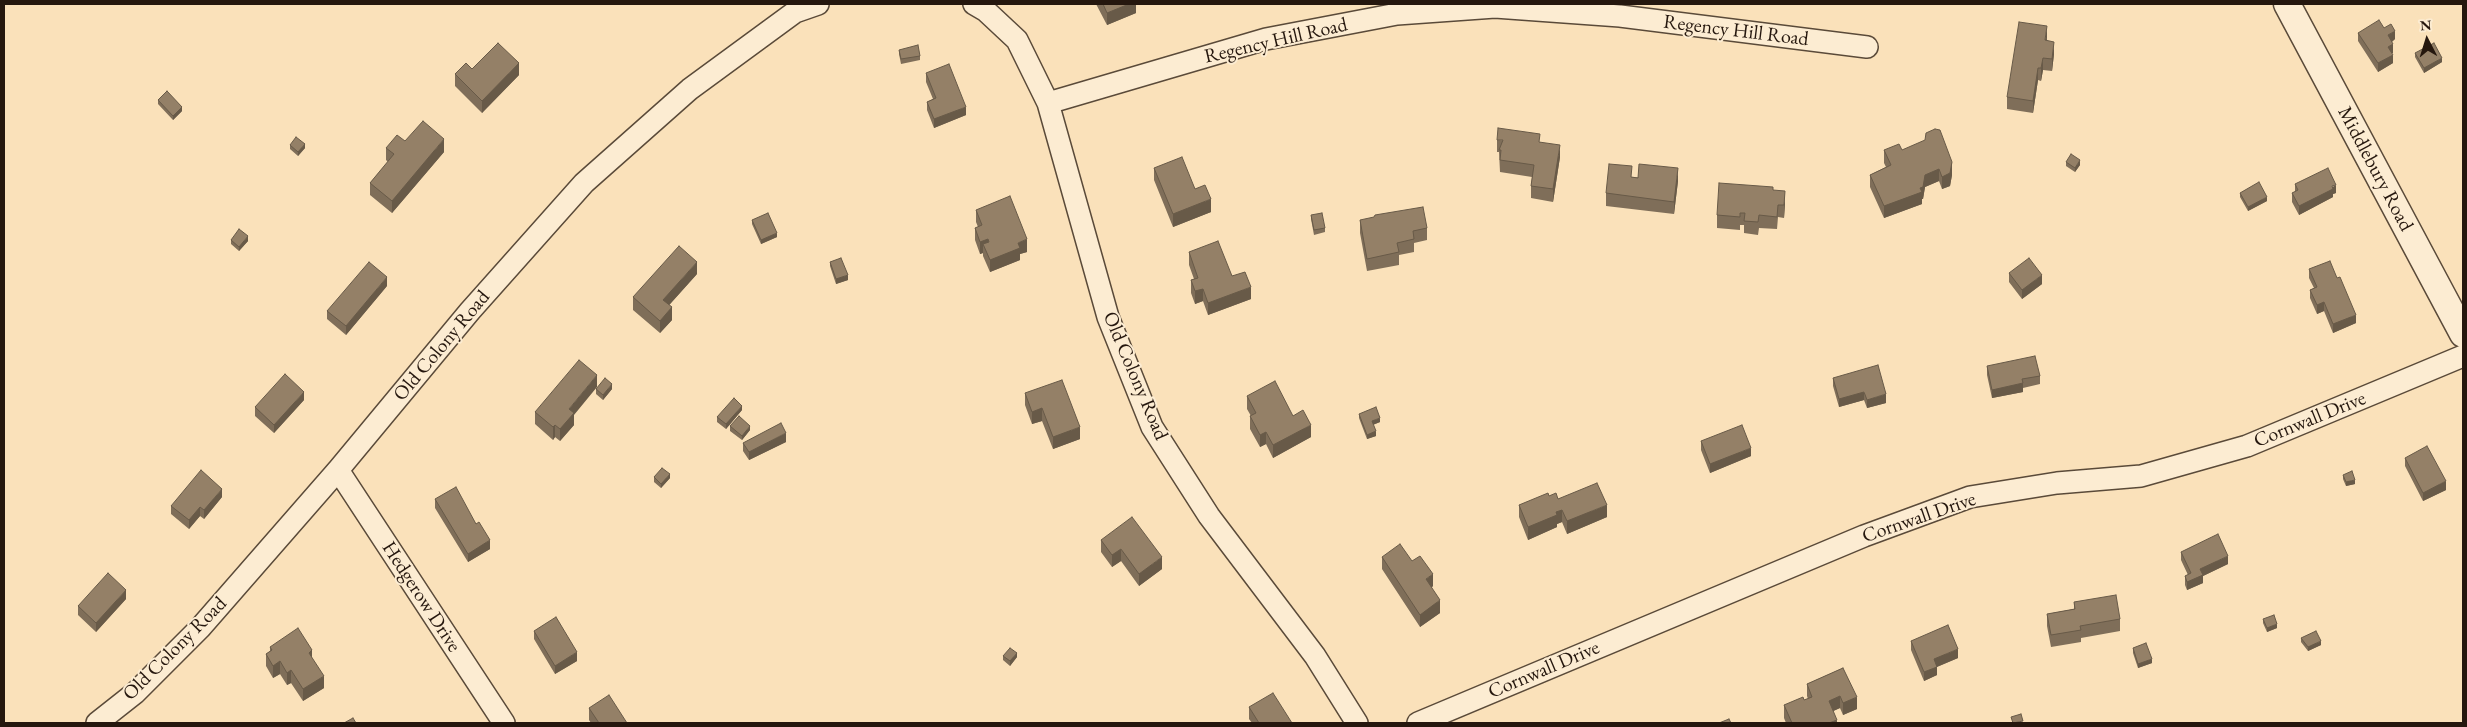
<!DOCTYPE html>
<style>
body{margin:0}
#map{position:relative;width:2467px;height:727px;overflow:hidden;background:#fae1ba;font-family:"EB Garamond",serif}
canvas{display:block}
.frame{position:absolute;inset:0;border:5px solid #25170e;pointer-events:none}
.north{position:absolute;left:2402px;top:15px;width:50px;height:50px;-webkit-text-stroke:4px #fcecd2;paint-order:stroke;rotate:355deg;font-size:14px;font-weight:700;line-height:20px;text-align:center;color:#25170e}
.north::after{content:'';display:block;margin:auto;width:18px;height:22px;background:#25170e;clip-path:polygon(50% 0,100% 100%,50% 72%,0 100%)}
</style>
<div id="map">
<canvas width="2467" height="727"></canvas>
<div class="frame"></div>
<div class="north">N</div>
</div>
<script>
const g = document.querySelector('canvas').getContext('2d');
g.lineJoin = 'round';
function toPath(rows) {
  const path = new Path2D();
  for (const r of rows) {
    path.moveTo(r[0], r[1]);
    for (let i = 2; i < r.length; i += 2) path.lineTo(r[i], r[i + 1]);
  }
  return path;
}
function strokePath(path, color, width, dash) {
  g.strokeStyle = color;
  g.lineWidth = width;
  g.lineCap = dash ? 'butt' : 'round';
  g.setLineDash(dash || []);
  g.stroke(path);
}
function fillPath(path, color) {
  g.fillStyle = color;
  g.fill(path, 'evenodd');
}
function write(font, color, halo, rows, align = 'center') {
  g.font = font + ' "EB Garamond",serif';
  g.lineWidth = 4;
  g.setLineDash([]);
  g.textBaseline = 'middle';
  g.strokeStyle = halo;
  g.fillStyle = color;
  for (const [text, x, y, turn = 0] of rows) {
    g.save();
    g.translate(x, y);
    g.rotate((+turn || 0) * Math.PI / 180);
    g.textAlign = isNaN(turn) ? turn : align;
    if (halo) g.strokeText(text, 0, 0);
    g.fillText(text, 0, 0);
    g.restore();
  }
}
const minor = toPath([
 [974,4,986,11,1017,40,1048,103,1108,317,1152,427,1209,516,1315,656,1357,723],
 [1048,103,1266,39,1397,14,1495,7,1620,16,1867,47],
 [338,470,504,723],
 [97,723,135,693,200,628,338,470,470,311,584,183,690,89,795,12,818,4],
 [1418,723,1864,536,1970,497,2057,483,2141,476,2247,446,2463,356]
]);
const tertiary = toPath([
 [2287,4,2463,334]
]);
strokePath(minor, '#5a4a39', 24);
strokePath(tertiary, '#5a4a39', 29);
strokePath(minor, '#fcecd2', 21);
strokePath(tertiary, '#fcecd2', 26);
fillPath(toPath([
 [1096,4,1136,4,1136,13,1107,25],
 [2384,28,2395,39,2392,42,2393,53,2392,53,2393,63,2378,72,2358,41,2358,33],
 [2047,38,2047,40,2054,54,2052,71,2043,70,2041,81,2038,80,2033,113,2007,109,2007,97],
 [899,50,920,56,920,60,901,64,899,54],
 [2415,53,2442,62,2424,73,2415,57],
 [472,69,519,75,482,113,455,86,455,74],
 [926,73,966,115,934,128,927,110,927,102,933,99,926,82],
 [158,100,182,111,173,120,158,104],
 [1497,140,1540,142,1560,157,1553,202,1531,198,1531,186,1532,177,1500,172,1499,152,1497,152],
 [405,141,444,152,392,213,370,195,370,183,388,162,386,160,386,148],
 [290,145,305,148,298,156,290,149],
 [1884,150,1902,150,1952,175,1950,186,1942,189,1939,181,1925,187,1923,199,1922,199,1922,204,1884,218,1870,187,1870,175,1886,167,1884,163],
 [2066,162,2080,165,2075,172,2066,166],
 [1154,168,1195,189,1211,212,1173,227,1154,180],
 [1632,177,1678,181,1674,214,1606,206,1606,193],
 [2295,184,2336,193,2333,194,2333,197,2299,215,2292,202,2292,193,2295,192],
 [1773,190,1785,203,1784,218,1778,217,1777,229,1759,228,1758,235,1744,233,1744,225,1740,225,1740,230,1717,228,1717,215],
 [2240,193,2267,201,2248,211,2240,197],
 [976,210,1027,252,1020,254,1020,260,990,272,983,256,983,253,980,254,975,240,975,228,978,227,976,222],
 [1311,215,1325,228,1325,232,1314,235,1311,219],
 [752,220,777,237,761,244,752,224],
 [1360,220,1427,228,1427,240,1414,243,1414,252,1399,255,1399,265,1367,271,1360,233],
 [231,240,248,241,239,251,231,244],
 [1189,252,1232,276,1251,299,1208,315,1203,301,1195,304,1191,293,1191,280,1194,279,1189,265],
 [830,262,848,280,836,284,830,266],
 [2309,269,2356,323,2333,333,2324,311,2317,314,2310,298,2310,290,2314,288,2309,278],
 [2009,273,2042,284,2022,299,2009,282],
 [697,274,669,305,672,320,660,333,633,310,633,297],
 [387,286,346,335,327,319,327,311],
 [1987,366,2040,376,2040,384,2023,388,2023,392,1992,398,1987,375],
 [1833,378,1886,403,1867,408,1864,400,1839,407,1833,386],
 [596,389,612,389,603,400,596,394],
 [1025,393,1080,439,1053,449,1042,421,1032,424,1025,405],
 [1247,396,1293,416,1311,437,1273,458,1266,444,1260,447,1250,429,1250,416,1251,416,1247,409],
 [304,400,274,433,255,416,255,407],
 [742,410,726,429,717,422,717,417],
 [535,412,574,415,574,425,560,441,555,437,553,440,535,424],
 [1359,414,1380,422,1373,425,1376,436,1367,439,1359,418],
 [730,426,750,430,742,440,730,431],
 [1701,441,1751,456,1710,473,1701,450],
 [786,442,749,460,743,451,743,443],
 [2405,458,2446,490,2423,501,2405,466],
 [2343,475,2355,484,2346,486,2343,479],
 [654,477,670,478,661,488,654,482],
 [1549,496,1558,499,1607,517,1567,534,1562,522,1557,524,1557,527,1528,540,1519,517,1519,505],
 [222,497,204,519,200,516,189,529,171,514,171,506],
 [435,499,476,524,490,549,468,562,435,508],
 [1101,540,1162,569,1139,586,1121,561,1112,567,1101,552],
 [2181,552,2228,564,2203,576,2203,583,2187,590,2185,585,2185,576,2188,575,2181,560],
 [1382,557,1412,561,1433,586,1431,588,1440,613,1420,627,1382,569],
 [126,599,96,632,78,615,78,606],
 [2074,602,2120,619,2120,631,2081,638,2081,642,2051,647,2047,626,2047,614,2074,609],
 [2263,619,2277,628,2267,632,2263,623],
 [534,631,577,661,555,674,534,639],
 [2301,638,2321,645,2308,651,2301,642],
 [1911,641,1958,658,1937,667,1937,675,1924,681,1911,650],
 [270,647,312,658,324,688,303,701,291,683,287,685,280,674,273,678,266,666,266,654,270,651],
 [2133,648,2152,663,2138,668,2133,653],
 [1003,656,1017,657,1010,666,1003,660],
 [1843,668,1857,709,1843,715,1840,708,1833,711,1837,723,1786,723,1784,718,1784,705,1808,699,1807,696,1807,684],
 [1249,707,1292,723,1252,723,1249,719],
 [589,708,627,723,591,723,589,720]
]), '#7f6e59');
fillPath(toPath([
 [1129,4,1136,4,1136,13,1107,25,1107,13],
 [2047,26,2047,38,2045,52,2045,40],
 [2395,31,2395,39,2388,44,2388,35],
 [2054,42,2054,54,2052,71,2052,59],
 [2393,44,2393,53,2388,55,2388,47],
 [2393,55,2393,63,2378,72,2378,63],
 [2043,58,2043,70,2041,81,2041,68],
 [2442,58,2442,62,2424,73,2424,68],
 [519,63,519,75,482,113,482,101],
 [2038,68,2038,80,2033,113,2033,101],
 [182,107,182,111,173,120,173,116],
 [966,107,966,115,934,128,934,119],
 [444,139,444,152,392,213,392,201],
 [305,144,305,148,298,156,298,152],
 [1560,145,1560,157,1553,202,1553,189],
 [2080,160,2080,165,2075,172,2075,168],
 [1952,162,1952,175,1950,186,1942,189,1942,177],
 [1678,168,1678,181,1674,214,1674,202],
 [1939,169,1939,181,1925,187,1923,199,1922,199,1922,204,1884,218,1884,206,1920,188,1925,175],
 [2336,185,2336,193,2333,194,2333,197,2299,215,2299,206],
 [1785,191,1785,203,1784,218,1784,205],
 [2267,197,2267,201,2248,211,2248,207],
 [1211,199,1211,212,1173,227,1173,214],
 [777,233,777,237,761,244,761,240],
 [248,236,248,241,239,251,239,247],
 [988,239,988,251,983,244,983,253,980,254,980,242],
 [1027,239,1027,252,1020,254,1020,260,990,272,990,260,1018,243],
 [697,262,697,274,663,312,663,300],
 [848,275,848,280,836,284,836,279],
 [2042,275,2042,284,2022,299,2022,290],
 [387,277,387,286,346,335,346,326],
 [1251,287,1251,299,1208,315,1208,303],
 [1203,289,1203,301,1195,304,1195,291],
 [2324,302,2324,311,2317,314,2317,305],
 [672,307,672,320,660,333,660,321],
 [2356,315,2356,323,2333,333,2333,324],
 [597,375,597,387,574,415,574,425,560,441,560,429,569,409],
 [2023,383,2023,392,1992,398,1992,390],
 [612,384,612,389,603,400,603,395],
 [304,392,304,400,274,433,274,425],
 [1864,392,1864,400,1839,407,1839,399],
 [1886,394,1886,403,1867,408,1867,400],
 [742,406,742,410,726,429,726,424],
 [1042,408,1042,421,1032,424,1032,412],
 [1380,418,1380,422,1372,425,1372,421],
 [555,425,555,437,553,440,553,427],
 [1311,425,1311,437,1273,458,1273,445],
 [750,426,750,430,742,440,742,436],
 [1080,427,1080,439,1053,449,1053,437],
 [1376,431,1376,436,1367,439,1367,435],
 [1266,432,1266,444,1260,447,1260,435],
 [786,433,786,442,749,460,749,452],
 [1751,448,1751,456,1710,473,1710,464],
 [670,474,670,478,661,488,661,484],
 [2355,480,2355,484,2346,486,2346,482],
 [2446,481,2446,490,2423,501,2423,493],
 [222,489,222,497,204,519,204,510],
 [1607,505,1607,517,1567,534,1567,521],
 [200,507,200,516,189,529,189,520],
 [1562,510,1562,522,1557,524,1557,527,1528,540,1528,527,1556,512],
 [490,540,490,549,468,562,468,554],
 [1121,549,1121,561,1112,567,1112,555],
 [2228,556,2228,564,2203,576,2203,583,2187,590,2187,582,2200,569],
 [1162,557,1162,569,1139,586,1139,574],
 [1433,574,1433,586,1426,592,1426,579],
 [126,590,126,599,96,632,96,623],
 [1440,600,1440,613,1420,627,1420,615],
 [2277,624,2277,628,2267,632,2267,628],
 [2321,641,2321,645,2308,651,2308,647],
 [1958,649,1958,658,1934,668,1934,659],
 [312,650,312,662,309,653],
 [577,652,577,661,555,674,555,666],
 [1017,653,1017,657,1010,666,1010,661],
 [2152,659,2152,663,2138,668,2138,664],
 [280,661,280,674,273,678,273,666],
 [1937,667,1937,675,1924,681,1924,672],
 [291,670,291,683,287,685,287,673],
 [324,676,324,688,303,701,303,689],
 [1840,696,1840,708,1829,713,1829,701],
 [1857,697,1857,709,1843,715,1843,703],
 [1837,720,1837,723,1829,723]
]), '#685a48');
const building = toPath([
 [1103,4,1129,4,1107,13,1103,4],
 [2379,20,2384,28,2391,24,2395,31,2388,35,2393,44,2388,47,2393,55,2378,63,2358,33,2379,20],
 [2019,22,2047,26,2045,40,2054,42,2052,59,2043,58,2041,68,2038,68,2033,101,2007,97,2019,22],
 [498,43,519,63,482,101,455,74,466,63,472,69,498,43],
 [2434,43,2442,58,2424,68,2415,53,2434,43],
 [918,45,920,56,901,59,899,50,918,45],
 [949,64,966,107,934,119,927,102,936,98,926,73,949,64],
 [167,91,182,107,173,116,158,100,167,91],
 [423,121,444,139,392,201,370,183,394,154,386,148,397,135,405,141,423,121],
 [1498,128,1540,134,1539,142,1560,145,1553,189,1531,186,1534,165,1500,160,1501,150,1499,150,1503,140,1497,140,1498,128],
 [1935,129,1940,130,1952,162,1950,173,1942,177,1939,169,1925,175,1923,187,1920,188,1922,192,1884,206,1870,175,1891,165,1884,150,1899,144,1902,150,1925,140,1926,133,1935,129],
 [296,137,305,144,298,152,290,145,296,137],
 [2071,154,2080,160,2075,168,2066,162,2071,154],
 [1182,157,1195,189,1205,185,1211,199,1173,214,1154,168,1182,157],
 [1609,164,1632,166,1631,177,1638,178,1639,164,1678,168,1674,202,1606,193,1609,164],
 [2328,168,2336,185,2332,186,2333,189,2299,206,2292,193,2298,190,2295,184,2328,168],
 [2259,182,2267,197,2248,207,2240,193,2259,182],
 [1719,183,1773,187,1773,190,1785,191,1784,205,1778,205,1777,217,1759,215,1758,222,1744,221,1745,213,1740,213,1740,217,1717,215,1719,183],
 [1010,196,1027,239,1018,243,1020,248,990,260,983,244,989,242,988,239,980,242,975,228,982,225,976,210,1010,196],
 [1423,207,1427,228,1413,231,1414,239,1397,243,1399,252,1367,259,1360,220,1374,217,1375,215,1423,207],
 [768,213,777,233,761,240,752,220,768,213],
 [1322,213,1325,228,1314,230,1311,215,1322,213],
 [239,229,248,236,239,247,231,240,239,229],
 [1218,241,1232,276,1245,272,1251,287,1208,303,1203,289,1195,291,1191,280,1198,278,1189,252,1218,241],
 [679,246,697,262,663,300,672,307,660,321,633,297,679,246],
 [841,258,848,275,836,279,830,262,841,258],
 [2029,258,2042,275,2022,290,2009,273,2029,258],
 [2330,261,2337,278,2340,277,2356,315,2333,324,2324,302,2317,305,2310,290,2317,287,2309,269,2330,261],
 [369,262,387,277,346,326,327,311,369,262],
 [2035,356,2040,376,2022,379,2023,383,1992,390,1987,366,2035,356],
 [579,360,597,375,569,409,574,413,560,429,555,425,553,427,535,412,579,360],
 [1878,365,1886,394,1867,400,1864,392,1839,399,1833,378,1878,365],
 [285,374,304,392,274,425,255,407,285,374],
 [605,378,612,384,603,395,596,389,605,378],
 [1062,380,1080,427,1053,437,1042,408,1032,412,1025,393,1062,380],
 [1275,381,1293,416,1303,410,1311,425,1273,445,1266,432,1260,435,1250,416,1256,413,1247,396,1275,381],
 [734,398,742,406,726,424,717,417,734,398],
 [1376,407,1380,418,1372,421,1376,431,1367,435,1359,414,1376,407],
 [739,416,750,426,742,436,730,426,739,416],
 [781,423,786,433,749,452,743,443,781,423],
 [1742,425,1751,448,1710,464,1701,441,1742,425],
 [2427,446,2446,481,2423,493,2405,458,2427,446],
 [662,468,670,474,661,484,654,477,662,468],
 [201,470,222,489,204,510,200,507,189,520,171,506,201,470],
 [2352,471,2355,480,2346,482,2343,475,2352,471],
 [1597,483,1607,505,1567,521,1562,510,1556,512,1557,515,1528,527,1519,505,1548,493,1549,496,1556,493,1558,499,1597,483],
 [456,487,476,524,479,522,490,540,468,554,435,499,456,487],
 [1132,517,1162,557,1139,574,1121,549,1112,555,1101,540,1132,517],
 [2218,534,2228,556,2200,569,2203,575,2187,582,2185,576,2191,573,2181,552,2218,534],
 [1400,544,1412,561,1420,556,1433,574,1426,579,1440,600,1420,615,1382,557,1400,544],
 [108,573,126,590,96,623,78,606,108,573],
 [2116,595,2120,619,2080,626,2081,630,2051,635,2047,614,2075,609,2074,602,2116,595],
 [2274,615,2277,624,2267,628,2263,619,2274,615],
 [556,617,577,652,555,666,534,631,556,617],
 [1948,625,1958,649,1934,659,1937,667,1924,672,1911,641,1948,625],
 [298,628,312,650,309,653,324,676,303,689,291,670,287,673,280,661,273,666,266,654,272,650,270,647,298,628],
 [2316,631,2321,641,2308,647,2301,638,2316,631],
 [2146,643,2152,659,2138,664,2133,648,2146,643],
 [1010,648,1017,653,1010,661,1003,656,1010,648],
 [1843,668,1857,697,1843,703,1840,696,1829,701,1837,720,1829,723,1792,723,1784,705,1803,697,1804,700,1812,697,1807,684,1843,668],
 [1273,693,1292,723,1259,723,1249,707,1273,693],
 [609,695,627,723,599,723,589,708,609,695],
 [2021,714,2023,721,2013,723,2011,717,2021,714],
 [353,718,356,723,344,723,353,718],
 [1729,719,1731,723,1719,723,1729,719]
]);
fillPath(building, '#948067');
strokePath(building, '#685a48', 1);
write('20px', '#25170e', '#fcecd2', [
 ["Regency Hill Road",1736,31,7],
 ["Regency Hill Road",1276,41,-13],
 ["Middlebury Road",2375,169,62],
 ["Old Colony Road",442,346,-50],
 ["Old Colony Road",1135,376,67],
 ["Cornwall Drive",2310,420,-22],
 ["Cornwall Drive",1919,518,-19],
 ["Hedgerow Drive",421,597,57],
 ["Old Colony Road",175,649,-45],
 ["Cornwall Drive",1544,670,-23]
]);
</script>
